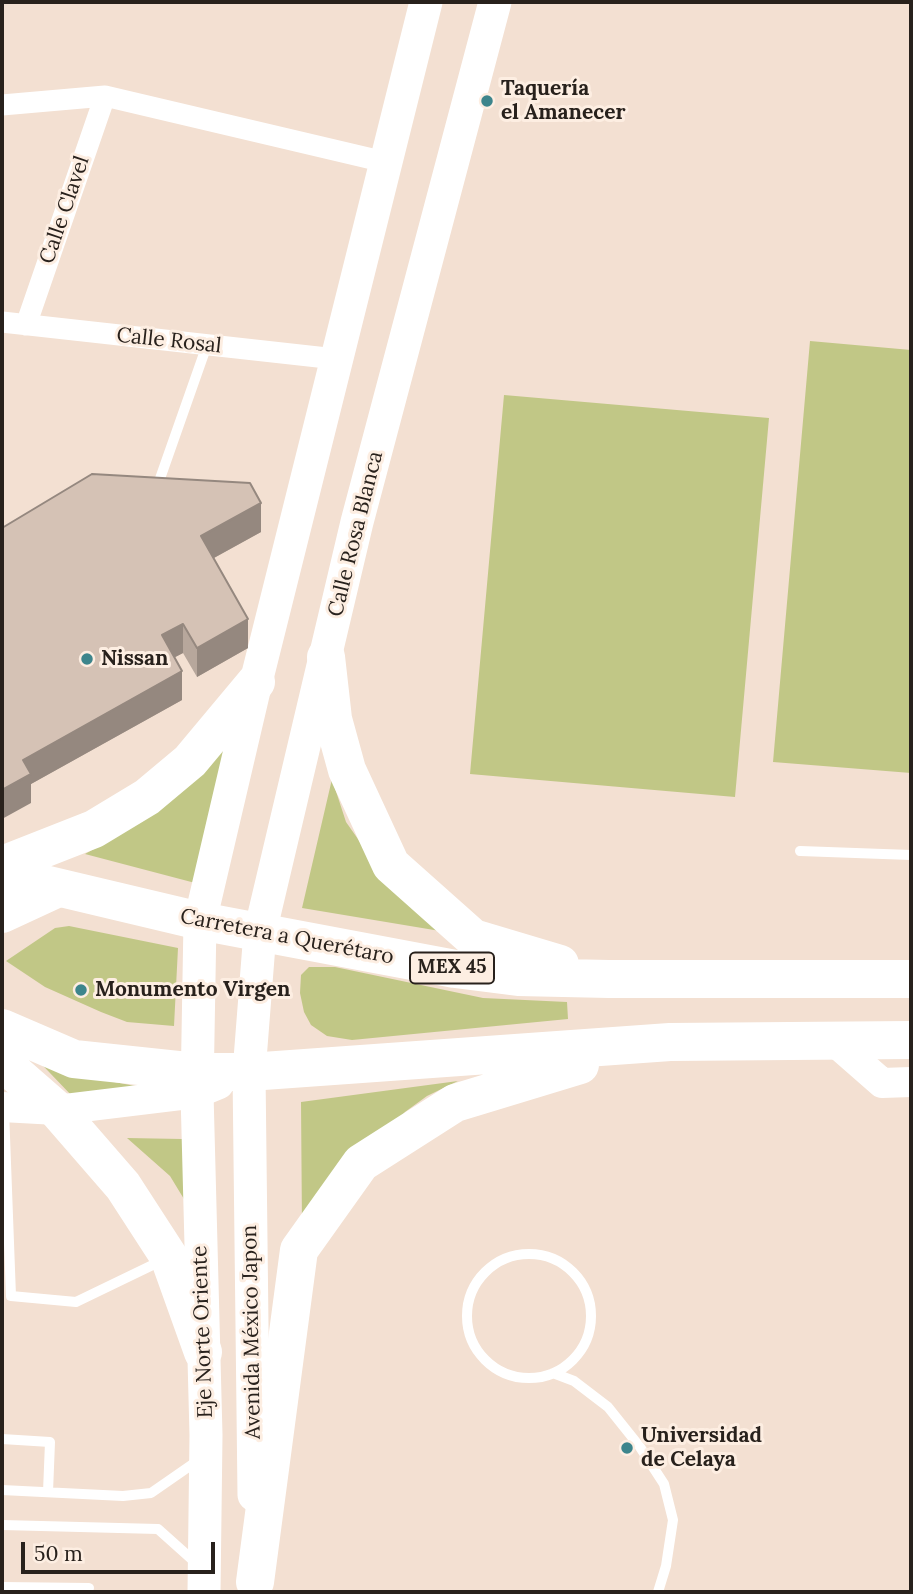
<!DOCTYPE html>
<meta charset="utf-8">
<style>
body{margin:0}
#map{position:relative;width:913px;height:1594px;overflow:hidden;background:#f3e0d2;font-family:Lora,serif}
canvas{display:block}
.frame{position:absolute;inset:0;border:4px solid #28211c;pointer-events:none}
.scale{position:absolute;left:21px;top:1542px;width:194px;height:32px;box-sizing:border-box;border:4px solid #28211c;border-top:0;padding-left:9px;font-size:21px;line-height:24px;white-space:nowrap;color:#28211c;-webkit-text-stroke:5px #fdeee2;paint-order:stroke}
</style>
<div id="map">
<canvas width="913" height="1594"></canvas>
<div class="frame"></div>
<div class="scale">50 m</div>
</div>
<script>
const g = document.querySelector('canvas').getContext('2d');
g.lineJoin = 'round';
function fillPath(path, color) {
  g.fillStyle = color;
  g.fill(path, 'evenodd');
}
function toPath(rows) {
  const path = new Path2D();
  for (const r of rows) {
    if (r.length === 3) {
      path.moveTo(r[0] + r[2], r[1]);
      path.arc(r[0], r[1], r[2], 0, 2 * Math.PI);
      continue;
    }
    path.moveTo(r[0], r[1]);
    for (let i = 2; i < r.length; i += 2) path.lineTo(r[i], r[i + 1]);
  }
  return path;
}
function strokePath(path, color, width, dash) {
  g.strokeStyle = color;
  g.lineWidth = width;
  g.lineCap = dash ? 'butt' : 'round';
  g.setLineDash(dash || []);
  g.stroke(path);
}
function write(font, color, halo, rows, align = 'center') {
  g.font = font + ' Lora,serif';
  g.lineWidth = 6;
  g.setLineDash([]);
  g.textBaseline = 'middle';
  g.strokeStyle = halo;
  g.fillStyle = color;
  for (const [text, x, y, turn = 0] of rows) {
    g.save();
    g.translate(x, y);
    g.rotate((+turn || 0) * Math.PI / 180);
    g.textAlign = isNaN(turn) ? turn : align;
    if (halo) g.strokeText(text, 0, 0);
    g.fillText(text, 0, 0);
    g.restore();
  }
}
fillPath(toPath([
 [810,341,911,350,911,773,773,762],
 [504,395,769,418,735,797,470,774],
 [235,727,199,884,85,854,143,821],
 [332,779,346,822,379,869,440,931,302,908],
 [69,926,178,948,174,1026,127,1022,101,1012,45,987,6,961,55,928],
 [309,967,335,967,483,998,567,1002,568,1019,352,1040,327,1036,311,1025,304,1012,300,993,301,975],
 [27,1049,109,1081,146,1088,72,1096],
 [458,1081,427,1096,405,1112,302,1228,301,1102],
 [127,1138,182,1139,187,1204,170,1176]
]), '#c1c786');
strokePath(toPath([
 [156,490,207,345],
 [800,851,911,855],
 [4,1110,11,1296,76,1302,163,1260],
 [529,1316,62],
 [553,1373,574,1381,608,1407,640,1447,664,1484,673,1520,666,1566,658,1592],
 [2,1439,50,1442,48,1492],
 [2,1490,123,1496,151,1493,200,1459],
 [2,1525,158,1529,196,1563],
 [2,1587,89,1588]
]), '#fff', 10);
strokePath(toPath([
 [2,105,105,96,385,162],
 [2,322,336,359],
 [26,325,105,96]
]), '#fff', 21);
strokePath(toPath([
 [834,1041,882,1083,911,1082],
 [2,1107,57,1110,197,1093,219,1084]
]), '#fff', 30);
strokePath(toPath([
 [254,1495,249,1072,260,932,357,522,495,2],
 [204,1592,206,1435,197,1093,200,921,256,682,426,2]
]), '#fff', 33);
strokePath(toPath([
 [326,657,333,719,347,770,391,865,473,938,560,964],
 [2,865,94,829,147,797,190,761,256,682],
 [2,874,200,921,455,969,518,977,609,979,911,979],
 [2,914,56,889],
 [2,1028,74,1059,197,1072,249,1072,670,1042,911,1040],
 [2,1062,57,1110,123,1186,169,1257,203,1352],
 [255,1582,299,1250,361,1163,455,1103,580,1065]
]), '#fff', 38);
fillPath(toPath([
 [2,528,261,532,214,558,248,648,197,677,183,653,175,657,182,700,31,784,31,803]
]), '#b7a79c');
fillPath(toPath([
 [261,503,261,532,201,565,201,536],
 [248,619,248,648,197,677,197,648],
 [183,624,183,653,162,664,162,635],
 [182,671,182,700,31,784,31,803,2,819,2,790,23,760]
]), '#95887f');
const building = toPath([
 [92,474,250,483,261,503,201,536,248,619,197,648,183,624,162,635,182,671,23,760,31,774,2,790,2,528,92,474]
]);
fillPath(building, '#d5c2b5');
strokePath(building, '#95887f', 2);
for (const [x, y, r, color] of [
 [487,101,7,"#3d858c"],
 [87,659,7,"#3d858c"],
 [81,990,7,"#3d858c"],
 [627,1448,7,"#3d858c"]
]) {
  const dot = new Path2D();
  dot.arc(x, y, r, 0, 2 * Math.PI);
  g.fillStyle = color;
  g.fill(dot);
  strokePath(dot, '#fdeee2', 2.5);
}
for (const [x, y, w] of [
 [452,968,84]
]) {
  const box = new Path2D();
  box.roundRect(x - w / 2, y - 15.5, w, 31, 5);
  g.fillStyle = '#fdeee2';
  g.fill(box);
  strokePath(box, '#28211c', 2);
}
write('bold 19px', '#28211c', null, [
 ["MEX 45",452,968]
]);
write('bold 21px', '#28211c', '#fdeee2', [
 ["Taquería",501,89],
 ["el Amanecer",501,113],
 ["Nissan",101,659],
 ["Monumento Virgen",95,990],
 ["Universidad",641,1436],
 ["de Celaya",641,1460]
], 'left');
write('21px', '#28211c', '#fdeee2', [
 ["Calle Clavel",65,210,-71],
 ["Calle Rosal",169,341,6],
 ["Calle Rosa Blanca",356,534,-76],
 ["Carretera a Querétaro",287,937,11],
 ["Eje Norte Oriente",203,1332,-92],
 ["Avenida México Japon",252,1332,-91]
]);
</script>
